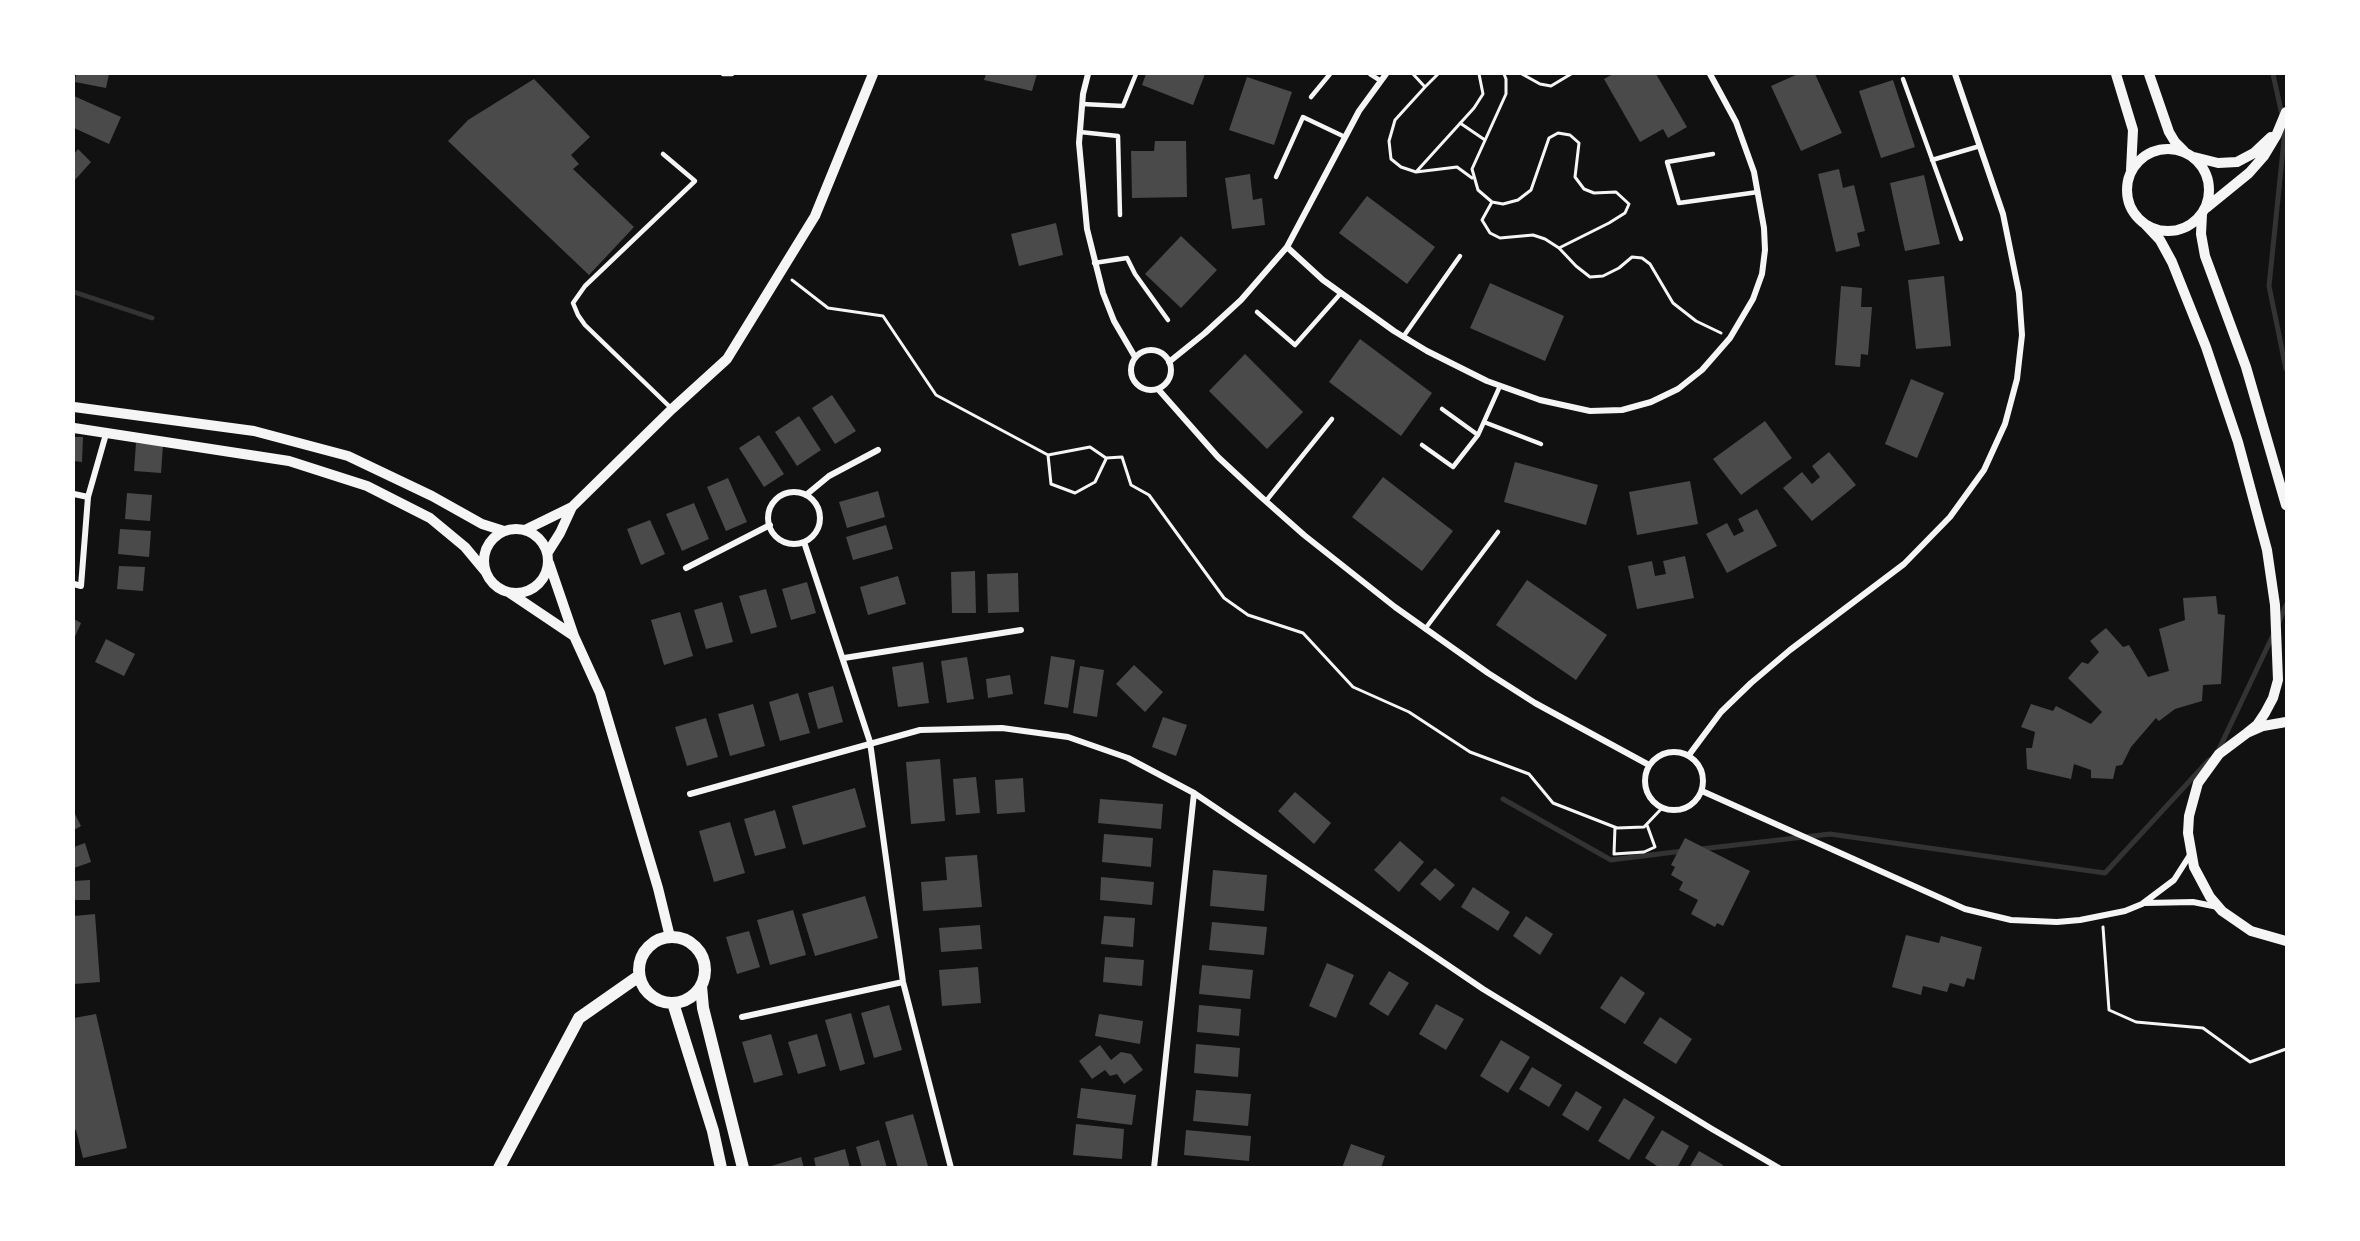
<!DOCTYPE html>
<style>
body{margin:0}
#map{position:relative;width:2360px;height:1241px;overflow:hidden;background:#111;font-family:"Golos Text",sans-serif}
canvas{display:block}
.frame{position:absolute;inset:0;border:75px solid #fff;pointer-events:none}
</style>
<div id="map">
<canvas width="2360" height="1241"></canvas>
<div class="frame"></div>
</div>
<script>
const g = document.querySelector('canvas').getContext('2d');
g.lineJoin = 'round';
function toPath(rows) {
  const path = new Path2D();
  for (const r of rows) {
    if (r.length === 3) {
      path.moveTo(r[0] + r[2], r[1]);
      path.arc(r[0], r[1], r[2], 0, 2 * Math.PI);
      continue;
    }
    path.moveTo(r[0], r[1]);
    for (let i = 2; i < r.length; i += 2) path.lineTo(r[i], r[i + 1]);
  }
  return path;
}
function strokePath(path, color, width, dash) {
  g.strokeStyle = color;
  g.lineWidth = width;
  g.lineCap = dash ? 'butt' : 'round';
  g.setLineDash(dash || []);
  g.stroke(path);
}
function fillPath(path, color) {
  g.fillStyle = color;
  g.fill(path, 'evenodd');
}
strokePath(toPath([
 [2273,74,2282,115],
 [2284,124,2285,130,2269,286,2286,369],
 [74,292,152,318],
 [2279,622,2286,605],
 [2219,749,2274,633],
 [1503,799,1611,860,1683,851],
 [1701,849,1830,834,2105,873,2209,760]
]), '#333', 5);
fillPath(toPath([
 [76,74,109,74,106,88,75,82],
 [986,74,1037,74,1032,91,984,80],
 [1146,74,1205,74,1193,105,1142,85],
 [1613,74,1656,74,1687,127,1668,138,1663,129,1640,142,1604,79],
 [1798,74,1815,74,1842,133,1801,151,1771,86],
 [1247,77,1292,92,1274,145,1229,130],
 [534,79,590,137,571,155,579,164,573,169,634,227,589,275,448,141,468,120],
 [1893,80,1915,147,1881,158,1859,91],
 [74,96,121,117,109,144,74,128],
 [1155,141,1186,141,1187,197,1132,198,1131,151,1154,151],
 [78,149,91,162,74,181,74,154],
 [1839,169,1843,188,1854,185,1865,231,1857,233,1860,246,1836,252,1818,174],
 [1250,174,1253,200,1262,198,1265,225,1232,229,1225,178],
 [1924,175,1940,244,1905,251,1890,183],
 [1367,196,1435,247,1407,284,1339,233],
 [1056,223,1063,255,1019,266,1011,234],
 [1181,236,1217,270,1181,308,1145,274],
 [1944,276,1951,346,1916,349,1908,280],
 [1490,283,1564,316,1545,361,1470,328],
 [1841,286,1862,288,1861,307,1872,307,1868,355,1861,354,1860,367,1835,365],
 [1360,339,1432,393,1401,436,1329,382],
 [1245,354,1303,412,1267,449,1209,391],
 [1911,379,1944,393,1917,458,1885,444],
 [832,395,856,431,835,444,812,408],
 [799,416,821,450,797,466,775,432],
 [1765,421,1792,458,1741,495,1713,459],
 [759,435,784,474,764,487,739,448],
 [74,437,83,437,82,462,74,461],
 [136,443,163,445,161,473,134,471],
 [1829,452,1856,485,1812,521,1783,488,1802,472,1812,484,1820,477,1812,466],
 [1515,462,1598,485,1586,525,1504,502],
 [1383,477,1453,531,1422,571,1352,517],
 [728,478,747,522,726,531,707,487],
 [1690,481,1698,524,1637,535,1629,492],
 [878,491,885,517,847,528,839,502],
 [127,493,152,495,150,521,125,519],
 [694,503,709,539,682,551,666,514],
 [1757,509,1777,546,1727,573,1706,534,1727,523,1734,536,1744,531,1738,519],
 [650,520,665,554,641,565,627,529],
 [886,525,893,549,853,560,846,537],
 [120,529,151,531,149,557,118,554],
 [1685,556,1694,598,1637,609,1628,566,1652,561,1655,576,1666,574,1663,561],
 [119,566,145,567,143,591,117,589],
 [975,571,976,613,952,613,951,572],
 [1018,573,1019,612,988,613,987,574],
 [898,576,906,604,868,615,860,587],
 [1527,580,1607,635,1576,680,1496,625],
 [807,582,816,613,791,620,782,589],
 [766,589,777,627,751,634,739,596],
 [2216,596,2218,614,2225,615,2221,684,2203,685,2202,701,2175,709,2159,721,2156,718,2131,747,2122,765,2116,766,2113,779,2091,778,2091,770,2074,764,2071,779,2027,769,2026,748,2032,748,2035,732,2021,727,2031,704,2053,711,2056,706,2091,724,2102,712,2068,678,2082,662,2088,664,2099,652,2090,641,2106,628,2123,647,2129,645,2148,677,2169,671,2159,629,2185,620,2183,598],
 [722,602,733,642,706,649,694,610],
 [680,612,693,656,664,665,651,620],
 [74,619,81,623,74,639],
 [106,639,135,654,124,676,95,662],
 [1051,656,1075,660,1068,708,1044,704],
 [967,657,974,699,947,703,941,661],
 [923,662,929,703,898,707,892,667],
 [1134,665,1163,692,1145,712,1116,684],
 [1080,666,1104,670,1097,717,1073,713],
 [1010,675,1013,694,988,698,986,679],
 [833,686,843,722,818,729,808,693],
 [798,693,810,733,780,741,769,702],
 [753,704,765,746,730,756,718,714],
 [1163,717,1187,725,1176,756,1152,747],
 [706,718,718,757,687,766,675,727],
 [940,759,945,821,911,824,906,762],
 [976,777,980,813,956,815,953,779],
 [1023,778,1025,812,997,814,995,780],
 [855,788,866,827,803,845,792,806],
 [1295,792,1331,823,1314,844,1278,811],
 [1100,799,1163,804,1161,829,1098,823],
 [775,810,786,848,755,856,744,819],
 [74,812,81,826,74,830],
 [730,822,745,873,714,882,699,831],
 [1104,834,1153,838,1151,867,1102,862],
 [1685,838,1750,871,1723,926,1717,923,1715,927,1691,914,1698,900,1679,890,1683,882,1671,875,1675,867,1671,865],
 [1400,841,1424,862,1399,892,1374,870],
 [85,843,91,862,74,868,74,847],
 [977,855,982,907,923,911,921,882,947,880,945,857],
 [1435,868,1455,885,1440,901,1420,884],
 [1213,870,1267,875,1264,911,1210,906],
 [1101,877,1154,882,1152,905,1100,900],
 [90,880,90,900,74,900,74,881],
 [1473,887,1510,912,1498,931,1461,907],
 [865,896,878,938,815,956,802,914],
 [793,910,806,955,770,965,757,920],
 [95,914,100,982,74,984,74,916],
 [1104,916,1135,918,1133,947,1101,944],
 [1526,916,1553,934,1540,955,1513,936],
 [1212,922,1267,927,1264,955,1209,950],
 [980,925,982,949,941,952,939,928],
 [749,931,760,967,737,974,726,937],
 [1906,935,1939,943,1941,936,1982,947,1974,980,1967,978,1964,987,1950,983,1947,992,1923,986,1921,995,1892,987],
 [1105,957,1144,960,1142,986,1103,982],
 [1327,963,1354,975,1336,1018,1309,1006],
 [1202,965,1253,970,1250,999,1199,994],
 [978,967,981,1003,942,1006,939,970],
 [1389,971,1409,983,1388,1016,1369,1004],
 [1621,976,1645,993,1625,1024,1600,1008],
 [1436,1004,1464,1019,1446,1050,1419,1034],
 [889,1005,902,1050,874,1058,861,1013],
 [1199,1005,1241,1009,1239,1036,1197,1032],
 [851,1013,865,1064,840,1071,825,1020],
 [96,1014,127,1148,83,1158,76,1130,74,1129,74,1018],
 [1099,1014,1143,1021,1140,1044,1095,1036],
 [1660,1017,1692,1039,1676,1064,1643,1043],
 [771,1034,783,1075,754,1083,742,1042],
 [817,1034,826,1066,798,1074,788,1042],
 [1501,1040,1530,1057,1508,1093,1480,1076],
 [1196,1044,1240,1048,1238,1077,1194,1073],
 [1100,1045,1111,1060,1121,1052,1131,1054,1143,1070,1124,1084,1117,1074,1110,1076,1105,1070,1092,1079,1079,1061],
 [1532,1067,1562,1085,1549,1107,1519,1089],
 [1081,1088,1136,1095,1132,1125,1077,1118],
 [1196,1090,1251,1094,1248,1126,1193,1121],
 [1576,1091,1602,1107,1588,1131,1562,1115],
 [1624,1098,1655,1117,1629,1160,1598,1141],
 [913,1114,928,1166,898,1168,885,1122],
 [1076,1124,1124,1129,1122,1159,1073,1155],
 [1186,1130,1251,1136,1249,1161,1184,1155],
 [1662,1130,1689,1146,1677,1168,1660,1168,1645,1158],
 [879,1140,887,1168,862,1168,856,1147],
 [1351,1144,1385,1156,1381,1168,1342,1168],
 [845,1149,850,1168,816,1168,814,1158],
 [1699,1151,1723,1165,1722,1168,1689,1168],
 [801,1157,804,1168,768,1168,768,1167]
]), '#4a4a4a');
strokePath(toPath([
 [1413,74,1425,87,1395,120,1389,141,1391,159,1401,167,1416,172,1457,167,1472,178],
 [1504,74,1506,79,1506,94,1472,169,1478,190,1492,202,1503,204,1518,200,1531,190,1549,138,1558,133,1570,135,1579,143,1575,177,1584,189,1594,193,1616,192,1629,204,1625,213,1609,223,1559,248],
 [1522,74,1540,84,1551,86,1571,74],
 [1425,87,1438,74],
 [1460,123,1485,140],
 [1416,172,1474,108,1483,94,1479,74],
 [1492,202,1482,220,1490,233,1500,238,1533,235,1545,239,1559,248,1576,266,1590,277,1603,276,1619,268,1632,257,1642,258,1650,264,1673,303,1696,321,1721,333],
 [792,280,828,308,883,316,936,395,1048,455,1090,447,1106,458,1122,457,1131,485,1149,495,1224,598,1248,615,1303,633,1353,687,1409,712,1470,752,1529,774,1553,803,1617,828,1644,827,1663,807],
 [1048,455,1051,484,1075,493,1095,482,1106,459],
 [1615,827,1614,854,1644,852,1655,847,1647,825],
 [2103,927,2109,1010,2136,1022,2203,1028,2250,1062,2286,1049]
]), '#f5f5f5', 3);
strokePath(toPath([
 [723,74,732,74],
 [1370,74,1381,81],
 [1903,79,1961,239],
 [1311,97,1330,74],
 [1082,104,1123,106,1136,74],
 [1080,132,1118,136,1120,215],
 [663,154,695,181,585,286,573,303,578,315,585,325,671,408],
 [1713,154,1667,162,1679,203,1758,192],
 [1932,160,1980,146],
 [1276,177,1303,117,1345,137],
 [1094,263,1127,258,1135,274,1168,320],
 [1257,312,1295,345,1341,293],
 [1403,337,1460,256],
 [1442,409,1478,435],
 [1484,422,1541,444],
 [1422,445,1453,467,1478,435,1500,386],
 [1266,501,1332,419],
 [1425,629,1498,532]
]), '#f5f5f5', 4.5);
strokePath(toPath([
 [1088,74,1083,94,1079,143,1087,229,1103,293,1114,321,1135,357],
 [1287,247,1323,280,1394,331,1427,351,1487,381,1540,400,1590,411,1622,410,1651,402,1678,389,1702,370,1730,338,1753,299,1762,274,1765,250,1764,228,1754,172,1736,122,1710,74],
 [1151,370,20],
 [1169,362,1205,333,1241,300,1287,247,1359,111,1386,74],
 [1158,389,1218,457,1260,496,1304,535,1395,607,1488,673,1535,703,1649,765],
 [794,518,26],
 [74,494,88,497],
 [806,495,829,476,878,450],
 [804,542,870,742,903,982,951,1168],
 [686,568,770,525],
 [74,584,81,586,88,497,106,434],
 [844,658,1021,630],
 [1674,781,29],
 [1689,755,1721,712,1751,683,1790,650,1904,564,1950,517,1984,470,2005,424,2017,379,2022,335,2019,293,2003,214,1955,74],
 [1702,791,1965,909,2011,920,2057,922,2080,920,2125,911,2142,904,2174,880,2190,855],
 [690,794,920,730,1002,728,1068,737,1128,758,1194,793,1483,989,1712,1129,1779,1168],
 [2145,903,2193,902,2218,907],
 [742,1017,903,982],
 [1154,1168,1194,793]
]), '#f5f5f5', 6);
strokePath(toPath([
 [2116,74,2133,130,2131,170],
 [2149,74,2169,132,2175,142,2184,151],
 [2168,190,41],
 [2194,157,2218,163,2237,162,2254,153,2271,137],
 [2206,208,2249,173,2264,156,2276,136,2286,112],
 [2202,214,2201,234,2205,256,2246,367,2286,505],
 [2145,224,2160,240,2172,262,2206,347,2238,442,2267,550,2275,605,2278,680,2273,698,2265,713,2257,725,2247,733],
 [74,407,254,431,348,456,432,496,482,524,504,531],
 [74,428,289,461,367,486,430,518,465,547,485,571],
 [516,561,32],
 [525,530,572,507,672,409,727,359,815,216,873,74],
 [548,552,560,533,572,507],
 [549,563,574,636,600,693,658,888,670,937],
 [510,593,574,636],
 [2286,722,2263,726,2247,733,2219,754,2198,783,2189,816,2188,833,2194,867,2210,897,2222,911,2251,931,2286,941]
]), '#f5f5f5', 10);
strokePath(toPath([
 [672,970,33],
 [701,986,703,1008,743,1168],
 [673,1003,713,1131,721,1168],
 [499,1168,579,1018,639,976]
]), '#f5f5f5', 12);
</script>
